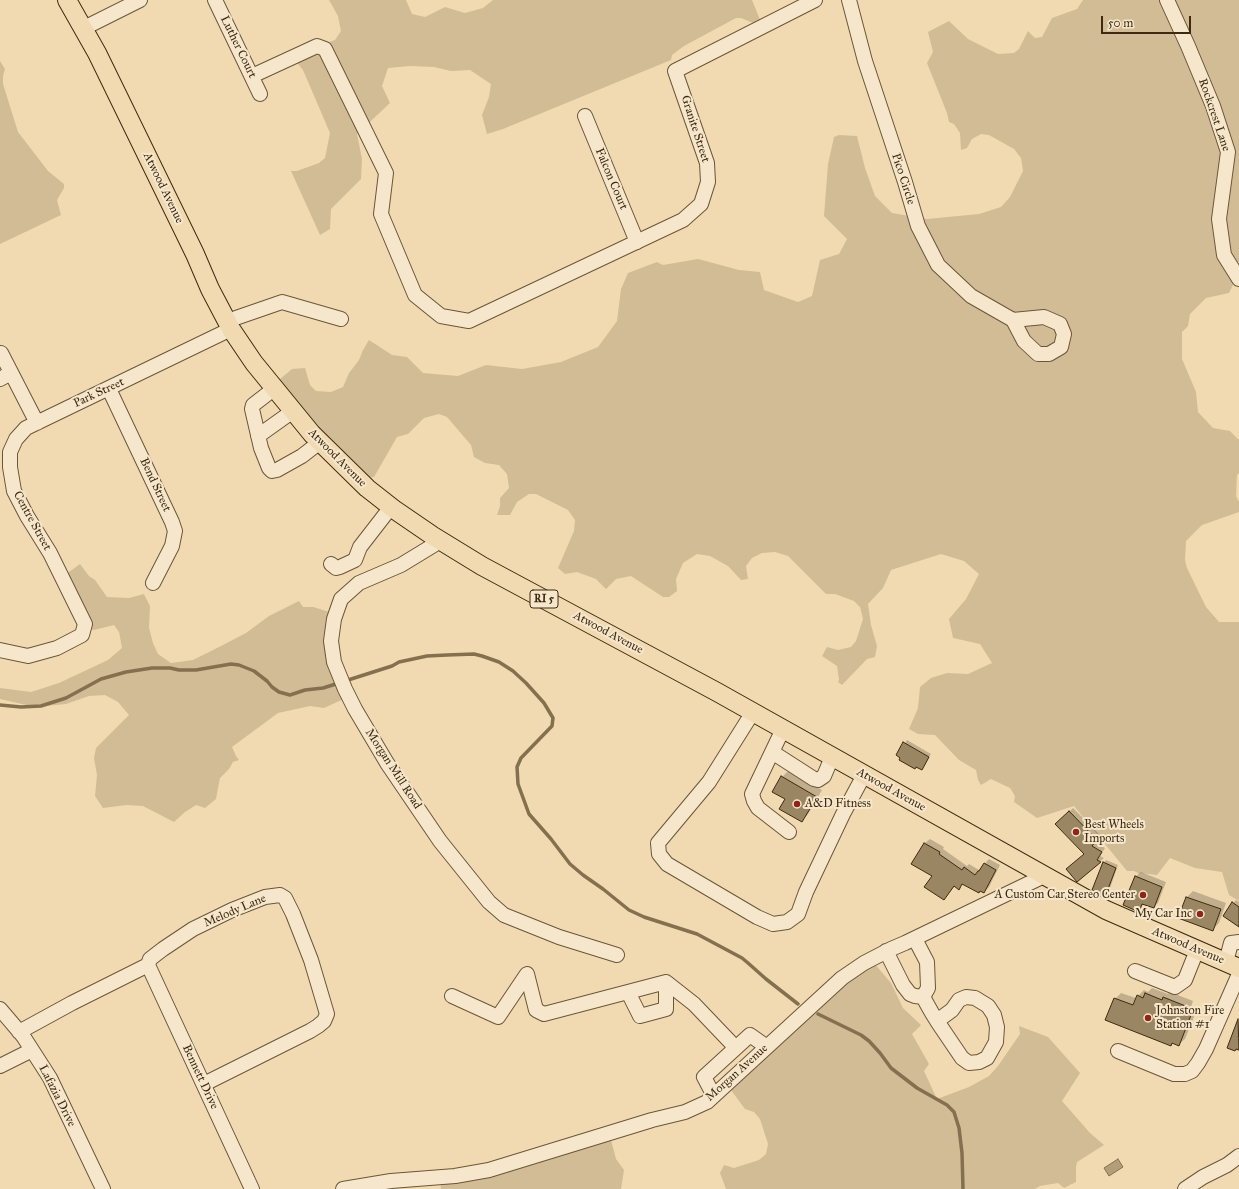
<!DOCTYPE html>
<style>
body{margin:0}
#map{position:relative;width:1239px;height:1189px;overflow:hidden;background:#f1dab1;font-family:"IM FELL Great Primer",serif}
canvas{display:block}
.scale{position:absolute;left:1101px;top:16px;width:90px;height:18px;box-sizing:border-box;border:2px solid #3d2a0f;border-top:0;padding-left:5px;font-size:12px;line-height:14px;white-space:nowrap;color:#3d2a0f;-webkit-text-stroke:3px #f6e7cc;paint-order:stroke}
</style>
<div id="map">
<canvas width="1239" height="1189"></canvas>
<div class="scale">50 m</div>
</div>
<script>
const g = document.querySelector('canvas').getContext('2d');
g.lineJoin = 'round';
function fillPath(path, color) {
  g.fillStyle = color;
  g.fill(path, 'evenodd');
}
function toPath(rows) {
  const path = new Path2D();
  for (const r of rows) {
    path.moveTo(r[0], r[1]);
    for (let i = 2; i < r.length; i += 2) path.lineTo(r[i], r[i + 1]);
  }
  return path;
}
function strokePath(path, color, width, dash) {
  g.strokeStyle = color;
  g.lineWidth = width;
  g.lineCap = dash ? 'butt' : 'round';
  g.setLineDash(dash || []);
  g.stroke(path);
}
function write(font, color, halo, rows, align = 'center') {
  g.font = font + ' "IM FELL Great Primer",serif';
  g.lineWidth = 4;
  g.setLineDash([]);
  g.textBaseline = 'middle';
  g.strokeStyle = halo;
  g.fillStyle = color;
  for (const [text, x, y, turn = 0] of rows) {
    g.save();
    g.translate(x, y);
    g.rotate((+turn || 0) * Math.PI / 180);
    g.textAlign = isNaN(turn) ? turn : align;
    if (halo) g.strokeText(text, 0, 0);
    g.fillText(text, 0, 0);
    g.restore();
  }
}
fillPath(toPath([
 [329,0,406,0,412,14,425,17,445,7,465,13,483,8,493,0,752,0,763,27,741,18,736,18,684,46,672,55,671,60,503,129,487,134,482,115,489,97,491,84,470,70,451,71,434,67,410,66,388,68,382,86,390,103,357,134,362,159,361,179,331,209,330,229,320,235,291,171,297,171,319,163,325,158,330,133,303,70,290,54,299,49,305,43,318,46,335,40,341,31,338,16],
 [1083,0,1239,0,1239,273,1229,293,1206,298,1190,314,1188,326,1182,332,1182,359,1196,392,1198,412,1213,428,1230,431,1239,440,1239,473,1237,475,1236,496,1239,502,1239,512,1202,525,1186,541,1185,560,1187,568,1206,607,1219,622,1239,622,1239,901,1229,895,1222,872,1195,868,1170,858,1157,875,1141,873,1140,874,1134,871,1127,871,1074,806,1037,818,1014,802,1015,796,1010,788,991,779,981,785,978,780,976,770,959,760,935,735,918,734,909,729,918,708,920,687,931,678,947,673,968,674,992,663,980,644,953,638,949,619,966,599,979,574,964,561,941,554,891,570,883,588,868,604,871,625,877,646,875,657,867,659,842,685,838,682,839,680,837,666,822,656,827,647,838,650,851,647,856,641,863,619,860,607,854,601,835,594,826,594,788,556,775,552,762,553,752,558,746,566,748,579,741,580,728,566,710,556,697,554,683,563,676,579,677,591,669,597,663,597,631,576,616,579,606,589,596,579,577,572,565,574,558,568,574,531,575,520,568,510,536,494,529,494,517,502,510,515,497,515,500,506,500,498,509,488,507,474,499,465,485,463,474,457,471,445,447,417,439,414,424,418,408,434,397,437,374,477,358,480,274,384,292,369,305,368,310,385,316,391,331,392,343,387,349,373,359,360,363,350,369,340,392,355,407,357,423,373,458,376,486,365,522,369,561,362,598,347,617,321,621,289,628,273,657,262,663,265,698,259,739,270,760,272,764,290,798,302,812,296,820,260,839,254,847,239,824,216,828,164,834,137,839,135,857,136,865,168,875,196,892,213,927,219,979,214,1001,207,1010,197,1023,171,1021,158,1014,149,989,135,981,134,972,139,967,148,961,150,960,133,954,124,949,122,947,113,927,63,933,52,928,32,949,21,968,39,998,54,1014,53,1019,49,1028,31,1035,38,1042,37,1052,18,1077,9],
 [0,61,5,69,3,76,3,84,18,132,48,171,64,184,64,188,57,200,61,215,0,244],
 [80,564,89,576,95,580,107,597,129,598,144,594,150,606,149,628,153,643,158,654,171,663,193,660,221,646,246,633,269,616,299,601,303,607,313,607,333,613,331,639,348,697,324,708,310,706,278,713,232,747,236,756,239,760,233,762,229,769,220,778,216,799,205,808,196,805,185,812,174,822,143,806,126,805,103,808,95,796,97,775,94,758,96,748,129,715,118,702,105,695,89,696,66,704,35,707,0,699,0,688,31,692,59,683,108,660,122,648,119,632,114,625,94,630,86,628,62,577],
 [874,963,891,983,903,1008,921,1025,912,1034,929,1064,924,1071,937,1099,969,1087,989,1076,998,1066,1020,1034,1019,1026,1048,1037,1080,1073,1062,1101,1090,1133,1104,1145,1077,1162,1076,1167,1076,1182,1064,1188,1058,1183,1040,1186,1035,1189,726,1189,720,1173,724,1165,734,1168,759,1160,766,1154,768,1144,760,1119,754,1112,745,1109,728,1086,842,979],
 [610,1136,616,1159,624,1170,621,1189,441,1189,440,1179]
]), '#d2bc95');
const water = toPath([
 [1118,1159,1123,1167,1109,1176,1104,1168,1118,1159]
]);
fillPath(water, '#b49e7a');
strokePath(water, '#84704f', 1);
fillPath(toPath([
 [907,740,931,754,924,766,897,755],
 [788,771,822,790,808,814,802,820,786,798,782,777],
 [1073,808,1101,836,1094,842,1105,848,1100,856,1104,858,1078,881,1085,853,1057,824],
 [930,839,944,847,943,849,967,866,969,864,979,870,989,859,1000,865,989,887,984,892,963,883,959,888,955,886,944,899,933,876,913,864,925,843],
 [1106,860,1118,865,1108,894,1105,896,1104,863],
 [1141,872,1166,882,1158,903,1153,907,1144,903,1139,911,1124,905,1136,876],
 [1193,891,1226,903,1219,923,1213,929,1180,917,1187,897],
 [1236,900,1239,902,1239,926,1233,903],
 [1152,988,1168,994,1170,992,1193,1001,1191,1007,1197,1009,1185,1039,1178,1045,1173,1043,1171,1045,1115,999,1121,993,1136,998,1144,990,1148,992],
 [1239,1021,1239,1051,1228,1047]
]), '#0003');
strokePath(toPath([
 [345,681,392,666,399,662,427,656,447,655,474,654,482,656,499,662,513,671,526,683,544,703,553,718,552,726,521,758,517,767,518,784,529,814,551,839,570,864,583,875,603,889,629,910,644,917,697,934,742,958,748,963,766,979,798,1004],
 [0,705,21,707,41,706,66,698,101,679,126,672,152,668,170,668,179,670,196,670,231,664,239,665,254,671,267,681,272,687,279,692,290,695,305,690,323,688,339,683],
 [818,1014,861,1035,869,1041,880,1053,891,1068,917,1088,947,1105,954,1112,959,1128,962,1153,963,1189]
]), '#84704f', 3.5);
const building = toPath([
 [903,742,929,757,922,770,916,767,915,769,899,760,900,758,896,755,903,742],
 [781,776,817,797,802,822,779,809,785,799,772,792,781,776],
 [1069,811,1097,840,1092,846,1102,852,1097,860,1101,862,1077,882,1066,869,1084,854,1055,824,1069,811],
 [924,843,940,852,939,854,962,870,964,867,975,875,978,871,979,871,984,863,996,870,984,893,980,891,979,893,962,884,959,890,954,886,944,900,924,887,932,876,911,864,924,843],
 [1103,862,1116,868,1105,897,1092,890,1103,862],
 [1135,876,1162,887,1154,908,1142,904,1139,912,1123,905,1135,876],
 [1186,897,1221,909,1213,931,1178,918,1186,897],
 [1232,902,1239,907,1239,927,1223,916,1232,902],
 [1145,993,1162,1000,1163,997,1188,1007,1186,1013,1191,1015,1179,1046,1172,1043,1171,1046,1105,1020,1114,998,1133,1005,1137,995,1143,998,1145,993],
 [1238,1019,1239,1050,1236,1049,1235,1051,1227,1048,1238,1019]
]);
fillPath(building, '#9b8663');
strokePath(building, '#3d2a0f', 1);
const minor = toPath([
 [215,0,260,94],
 [849,0,865,61,905,182,918,226,938,265,971,296,1013,320,1024,341,1038,354,1049,354,1061,347,1064,334,1060,324,1044,317,1013,320],
 [1167,0,1188,46,1213,106,1228,152,1219,219,1224,255,1239,279],
 [84,28,140,0],
 [252,76,317,46,325,49,386,173,381,214,415,295,441,316,469,321,683,220,701,204,708,182,707,163,675,71,815,0],
 [585,116,637,242],
 [227,321,282,302,341,319],
 [1,353,37,423],
 [0,379,11,373],
 [275,388,253,405,252,409,261,448,269,468,272,471,277,470,302,456,320,442],
 [109,389,172,522,175,531,172,546,153,583],
 [258,436,293,411],
 [442,540,401,565,359,583,341,599,334,619,331,641,334,662,345,689,355,709,387,763,440,841,489,902,504,915,559,937,617,955],
 [331,564,336,568,340,567,355,560,360,547,391,507],
 [0,650,28,656,57,648,82,635,85,624,50,553,27,516,14,491,10,467,10,452,16,439,26,428,231,329],
 [753,712,709,782,658,843,659,854,667,864,757,917,773,924,787,922,798,914,806,892,843,814,864,775],
 [783,729,752,794,754,801,758,808,789,832],
 [772,752,814,779,818,780,824,776,832,757],
 [886,951,903,985,910,994,915,996,923,997,928,988,927,962,915,939],
 [1226,962,1231,943,1239,942],
 [148,965,252,1189],
 [1135,971,1175,987,1185,980,1197,950],
 [628,992,640,1016,666,1009,666,982],
 [452,996,498,1017,527,974,536,1010,544,1014,666,982,694,1004,736,1048],
 [923,997,932,1013,937,1021,941,1027,962,1058,969,1063,979,1062,987,1058,996,1042,997,1027,994,1015,988,1006,975,998,966,997,959,1000,952,1010,937,1021],
 [0,1009,23,1036,50,1078,103,1189],
 [19,1032,72,1003,148,965,150,959,163,949,193,929,232,910,265,897,280,895,285,898,293,914,311,960,327,1014,324,1021,318,1026,310,1031,204,1084],
 [1118,1051,1174,1074,1185,1074,1192,1071,1198,1063,1206,1049,1239,974],
 [0,1066,32,1050],
 [714,1096,704,1077,750,1035,767,1047],
 [343,1189,391,1181,455,1176,489,1170,652,1120,685,1112,707,1102,842,978,864,963,891,949,905,943,1044,876],
 [1185,1189,1203,1177,1227,1165,1239,1156]
]);
const major = toPath([
 [67,0,97,53,195,254,210,289,231,329,254,363,312,434,367,488,395,510,433,536,482,566,717,692,1106,910,1239,968]
]);
strokePath(minor, '#6a5638', 16);
strokePath(major, '#3d2a0f', 20);
strokePath(minor, '#f6e7cc', 14);
strokePath(major, '#f1dab1', 18);
for (const [x, y, r, color] of [
 [797,804,4,"#8f2418"],
 [1076,832,4,"#8f2418"],
 [1143,895,4,"#8f2418"],
 [1200,914,4,"#8f2418"],
 [1148,1018,4,"#8f2418"]
]) {
  const dot = new Path2D();
  dot.arc(x, y, r, 0, 2 * Math.PI);
  g.fillStyle = color;
  g.fill(dot);
  strokePath(dot, '#f6e7cc', 1.5);
}
for (const [x, y, w] of [
 [544,599,28]
]) {
  const box = new Path2D();
  box.roundRect(x - w / 2, y - 9, w, 18, 3);
  g.fillStyle = '#f6e7cc';
  g.fill(box);
  strokePath(box, '#3d2a0f', 1);
}
write('bold 11px', '#3d2a0f', null, [
 ["RI 5",544,599]
]);
write('12px', '#3d2a0f', '#f6e7cc', [
 ["Luther Court",238,47,64],
 ["Rockcrest Lane",1214,115,71],
 ["Granite Street",695,129,72],
 ["Falcon Court",611,179,67],
 ["Pico Circle",903,179,72],
 ["Atwood Avenue",163,188,64],
 ["Park Street",99,393,-25],
 ["Atwood Avenue",337,458,45],
 ["Bend Street",155,485,65],
 ["Centre Street",32,521,61],
 ["Atwood Avenue",608,633,28],
 ["Morgan Mill Road",393,769,57],
 ["Atwood Avenue",891,790,29],
 ["Melody Lane",235,911,-23],
 ["Atwood Avenue",1188,946,23],
 ["Morgan Avenue",737,1073,-42],
 ["Bennett Drive",200,1077,65],
 ["Lafazia Drive",57,1096,63]
]);
write('12px', '#3d2a0f', '#f6e7cc', [
 ["A&D Fitness",805,804],
 ["Best Wheels",1084,825],
 ["Imports",1084,839],
 ["A Custom Car Stereo Center",1135,895,"right"],
 ["My Car Inc",1192,914,"right"],
 ["Johnston Fire",1156,1011],
 ["Station #1",1156,1025]
], 'left');
</script>
